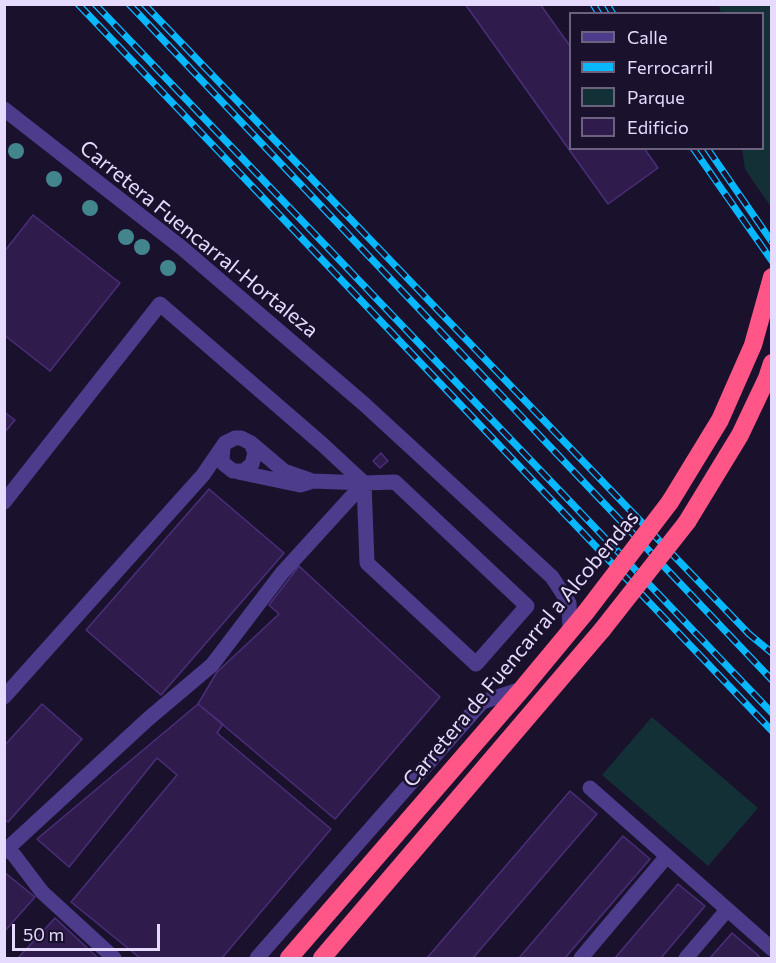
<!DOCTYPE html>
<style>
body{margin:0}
#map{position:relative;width:776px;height:963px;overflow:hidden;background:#1a112c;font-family:Commissioner,sans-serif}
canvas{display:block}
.frame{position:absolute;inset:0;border:6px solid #e6dbff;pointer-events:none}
.legend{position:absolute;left:569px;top:12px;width:195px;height:138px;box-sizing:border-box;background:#1a112c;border:2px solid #6c6280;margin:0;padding:8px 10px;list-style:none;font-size:18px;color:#e6dbff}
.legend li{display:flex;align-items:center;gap:12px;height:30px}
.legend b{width:30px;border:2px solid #6c6280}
.scale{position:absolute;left:12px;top:924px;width:148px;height:27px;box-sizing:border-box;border:3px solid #e6dbff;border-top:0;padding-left:8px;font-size:18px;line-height:21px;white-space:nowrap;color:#e6dbff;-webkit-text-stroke:4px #1a112c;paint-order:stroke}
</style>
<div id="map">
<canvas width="776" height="963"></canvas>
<div class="frame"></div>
<ul class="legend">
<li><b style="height:8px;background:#4d3b8c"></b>Calle</li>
<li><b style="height:8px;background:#07b7ff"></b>Ferrocarril</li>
<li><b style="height:16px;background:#133036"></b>Parque</li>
<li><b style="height:16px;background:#2f1c4d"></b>Edificio</li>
</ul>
<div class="scale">50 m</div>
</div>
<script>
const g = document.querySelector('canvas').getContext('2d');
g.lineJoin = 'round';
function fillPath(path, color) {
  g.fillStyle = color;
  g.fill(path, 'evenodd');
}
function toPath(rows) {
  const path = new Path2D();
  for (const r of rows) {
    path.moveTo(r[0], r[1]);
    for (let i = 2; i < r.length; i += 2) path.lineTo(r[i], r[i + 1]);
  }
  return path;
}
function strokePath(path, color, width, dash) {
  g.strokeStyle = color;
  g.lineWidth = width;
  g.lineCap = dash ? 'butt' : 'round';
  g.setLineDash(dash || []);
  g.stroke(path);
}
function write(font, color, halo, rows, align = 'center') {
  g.font = font + ' Commissioner,sans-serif';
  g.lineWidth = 5;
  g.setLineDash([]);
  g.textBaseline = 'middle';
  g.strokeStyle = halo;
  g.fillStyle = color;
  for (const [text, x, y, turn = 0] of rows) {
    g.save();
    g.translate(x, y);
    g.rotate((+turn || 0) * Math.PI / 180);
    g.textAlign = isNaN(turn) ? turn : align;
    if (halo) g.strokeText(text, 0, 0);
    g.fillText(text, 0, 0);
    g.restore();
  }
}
fillPath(toPath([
 [719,5,771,5,771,207,745,169,742,149,762,148,762,14,721,13],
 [652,717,758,808,708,866,602,775]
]), '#133036');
const building = toPath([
 [465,4,540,4,570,46,570,148,644,148,658,168,608,204,465,4],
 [33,215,120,283,50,371,4,335,4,252,33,215],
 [4,412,15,420,4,433,4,412],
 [381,453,388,461,380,468,373,461,381,453],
 [209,489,284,553,161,695,86,630,209,489],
 [299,566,440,697,335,819,198,704,217,672,279,614,269,605,299,566],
 [42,704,82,739,8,822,4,819,4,746,42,704],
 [198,704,223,724,217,733,331,829,222,958,140,958,71,902,177,775,157,758,69,867,37,839,198,704],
 [570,791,597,814,473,958,427,958,570,791],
 [623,836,650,859,565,958,519,958,623,836],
 [4,872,35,897,4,932,4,872],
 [678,884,705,906,661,958,615,958,678,884],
 [55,918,98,958,18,958,55,918],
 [732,933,759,956,757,958,710,958,732,933]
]);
fillPath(building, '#2f1c4d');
strokePath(building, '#4b2e7a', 1.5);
strokePath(toPath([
 [4,109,182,248,364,404,552,577,569,603,570,631],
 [251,443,284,471,310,480],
 [4,502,160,304,322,444,364,483,395,482,527,606,476,664,367,563,364,483,313,481,300,485,238,472],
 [4,697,203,475,225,443,235,438,241,438,251,443,255,453,252,464,244,471,233,471,224,464,222,459,223,448],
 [590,788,772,949],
 [4,847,14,855,42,892,114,958],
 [7,849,148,719,212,665,282,573,364,483],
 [257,958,482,702,522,689],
 [581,958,667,856],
 [686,958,727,910]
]), '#4d3b8c', 15);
strokePath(toPath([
 [670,502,720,420,753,345,772,277],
 [687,522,740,435,767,378,772,363],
 [289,958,522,689,586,612],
 [322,958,602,630]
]), '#ff5687', 18);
const rail = toPath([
 [78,4,772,731],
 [95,4,772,713],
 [129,4,772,680],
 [144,4,749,634,772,653],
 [593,4,599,14],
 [607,4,613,14],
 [693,148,772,261],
 [707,148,772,242]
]);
strokePath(rail, '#07b7ff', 7);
strokePath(rail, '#1a112c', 4.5, [14]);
strokePath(toPath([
 [586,612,670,502],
 [602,630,687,522]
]), '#ff5687', 18);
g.fillStyle = '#42858d';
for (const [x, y] of [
 [16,151],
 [54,179],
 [90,208],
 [126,237],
 [142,247],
 [168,268]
]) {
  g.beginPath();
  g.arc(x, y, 8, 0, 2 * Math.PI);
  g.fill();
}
write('21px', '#e6dbff', '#1a112c', [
 ["Carretera Fuencarral-Hortaleza",199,239,39],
 ["Carretera de Fuencarral a Alcobendas",521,649,-50]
]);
</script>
